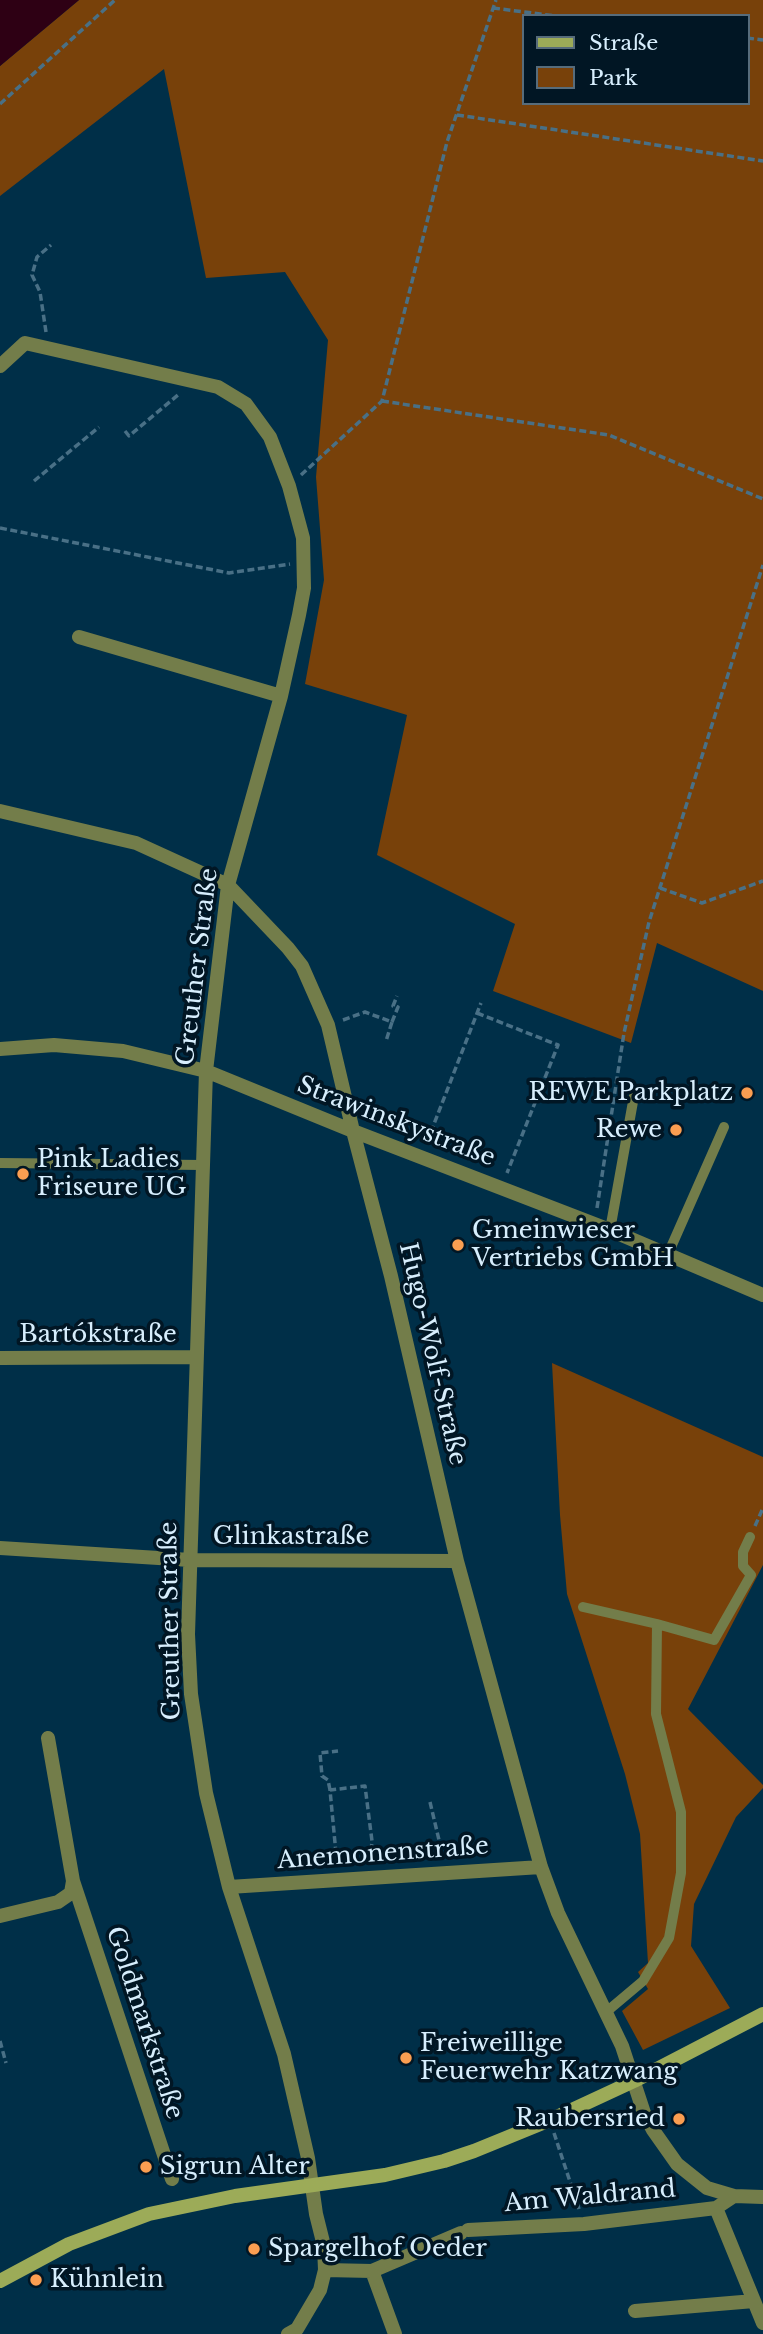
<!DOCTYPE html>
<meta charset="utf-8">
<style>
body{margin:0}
#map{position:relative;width:763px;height:2334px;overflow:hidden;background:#002f48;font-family:"Libre Baskerville",serif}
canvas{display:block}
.legend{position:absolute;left:522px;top:14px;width:228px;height:91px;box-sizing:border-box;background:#011624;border:2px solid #576c7b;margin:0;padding:9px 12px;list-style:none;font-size:21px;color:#d7eefd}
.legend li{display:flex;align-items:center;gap:14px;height:35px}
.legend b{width:35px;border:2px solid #576c7b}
</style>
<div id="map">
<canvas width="763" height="2334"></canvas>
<ul class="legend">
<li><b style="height:9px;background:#9cab58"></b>Straße</li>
<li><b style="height:19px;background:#78410a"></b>Park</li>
</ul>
</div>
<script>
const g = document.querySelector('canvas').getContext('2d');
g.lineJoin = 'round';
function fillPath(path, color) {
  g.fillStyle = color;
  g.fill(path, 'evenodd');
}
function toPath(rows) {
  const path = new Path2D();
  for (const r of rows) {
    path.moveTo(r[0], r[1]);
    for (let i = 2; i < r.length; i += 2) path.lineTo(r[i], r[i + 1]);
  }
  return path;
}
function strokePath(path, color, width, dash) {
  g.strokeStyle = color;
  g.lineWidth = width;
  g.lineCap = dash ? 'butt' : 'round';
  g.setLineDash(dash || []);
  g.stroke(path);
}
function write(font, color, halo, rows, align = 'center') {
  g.font = font + ' "Libre Baskerville",serif';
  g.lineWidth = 7;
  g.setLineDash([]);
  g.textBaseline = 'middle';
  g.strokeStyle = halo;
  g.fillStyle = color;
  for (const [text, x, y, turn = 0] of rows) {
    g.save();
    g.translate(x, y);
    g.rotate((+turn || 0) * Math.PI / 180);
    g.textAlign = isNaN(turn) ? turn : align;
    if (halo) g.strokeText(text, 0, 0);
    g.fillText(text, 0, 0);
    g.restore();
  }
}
fillPath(toPath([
 [79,0,763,0,763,991,657,943,631,1043,493,991,515,924,377,855,407,715,305,684,324,580,316,477,328,340,285,272,206,278,164,69,0,196,0,66],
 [523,16,747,16,747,103,523,103],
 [552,1363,763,1457,763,1565,688,1709,763,1785,763,1788,736,1817,694,1904,691,1946,730,2008,643,2050,622,2011,648,1989,638,1972,648,1963,640,1834,625,1774,567,1594,560,1515]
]), '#78410a');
fillPath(toPath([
 [0,0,79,0,0,66]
]), '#2e0014');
strokePath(toPath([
 [493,8,556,16],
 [747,38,763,40],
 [0,104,115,0],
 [457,115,763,161],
 [46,332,40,292,32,275,37,257,51,245],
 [382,401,609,435,763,499],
 [125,431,129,436,178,395],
 [301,475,382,401,447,142,496,0],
 [34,481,99,427],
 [0,528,229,573,290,564],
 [660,888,702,903,763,881],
 [477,1013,558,1045,507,1173],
 [343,1020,365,1012,392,1022,386,1041],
 [392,1022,398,1007,393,1006,397,996],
 [427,1142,481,1003],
 [597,1208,624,1033,649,922,763,565],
 [755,1526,763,1508],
 [330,1790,328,1780,322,1776,320,1753,338,1751],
 [430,1802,443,1857],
 [337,1864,330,1790,365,1786,372,1841,370,1863],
 [0,2041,6,2063],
 [554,2133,579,2209]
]), '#497086', 3.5, [7, 3.5]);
strokePath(toPath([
 [0,1163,204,1165],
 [610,1230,634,1096],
 [668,1254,724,1127],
 [583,1607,657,1624],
 [605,2013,643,1981,669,1938,681,1873,681,1812,656,1714,657,1624,714,1640,751,1575,743,1566,743,1552,750,1537]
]), '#737d4a', 10);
strokePath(toPath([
 [0,366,25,343,218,387,246,404,270,437,289,486,303,538,304,588,299,615,281,696,228,885,206,1071,188,1634,191,1694,206,1793,229,1887,284,2054,308,2158,316,2214,324,2246,325,2270,320,2290,297,2329,288,2334],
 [79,637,281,696],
 [0,811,136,843,228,885,288,948,302,966,328,1025,353,1131,391,1276,457,1561,541,1867,558,1913,622,2046,644,2113,653,2130,677,2164,707,2188,734,2196,763,2197],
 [0,1049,54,1045,123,1051,206,1071,353,1131,610,1230,763,1295],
 [0,1358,196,1357],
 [0,1548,190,1560,457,1561],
 [73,1881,172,2179],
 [229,1887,541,1867],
 [0,1916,58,1902,71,1893,73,1881,48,1738],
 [716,2208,763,2323],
 [468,2230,584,2224,716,2208,734,2196],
 [325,2270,372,2271,461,2233],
 [372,2271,395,2334],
 [635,2311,754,2301]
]), '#737d4a', 14);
strokePath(toPath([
 [0,2281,69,2244,149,2214,235,2196,385,2175,444,2161,474,2151,550,2120,634,2081,763,2014]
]), '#9cab58', 14);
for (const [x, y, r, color] of [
 [747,1093,7,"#fb9e51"],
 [676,1130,7,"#fb9e51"],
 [23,1174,7,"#fb9e51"],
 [458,1245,7,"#fb9e51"],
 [406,2058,7,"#fb9e51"],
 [679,2119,7,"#fb9e51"],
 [146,2167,7,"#fb9e51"],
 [254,2249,7,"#fb9e51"],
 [36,2280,7,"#fb9e51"]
]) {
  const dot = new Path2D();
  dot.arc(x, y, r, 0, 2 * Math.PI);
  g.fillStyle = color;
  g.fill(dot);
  strokePath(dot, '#011624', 2.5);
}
write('24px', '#d7eefd', '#011624', [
 ["Greuther Straße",198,967,-83],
 ["Strawinskystraße",396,1122,21],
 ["Bartókstraße",98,1335],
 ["Hugo-Wolf-Straße",432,1354,77],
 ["Glinkastraße",291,1537],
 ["Greuther Straße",171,1621,-91],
 ["Anemonenstraße",383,1854,-4],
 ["Goldmarkstraße",144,2023,72],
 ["Am Waldrand",590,2197,-5]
]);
write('24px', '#d7eefd', '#011624', [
 ["REWE Parkplatz",733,1093,"right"],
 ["Rewe",662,1130,"right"],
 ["Pink Ladies",37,1160],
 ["Friseure UG",37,1188],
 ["Gmeinwieser",472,1231],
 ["Vertriebs GmbH",472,1259],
 ["Freiweillige",420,2044],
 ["Feuerwehr Katzwang",420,2072],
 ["Raubersried",665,2119,"right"],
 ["Sigrun Alter",160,2167],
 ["Spargelhof Oeder",268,2249],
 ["Kühnlein",50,2280]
], 'left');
</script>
